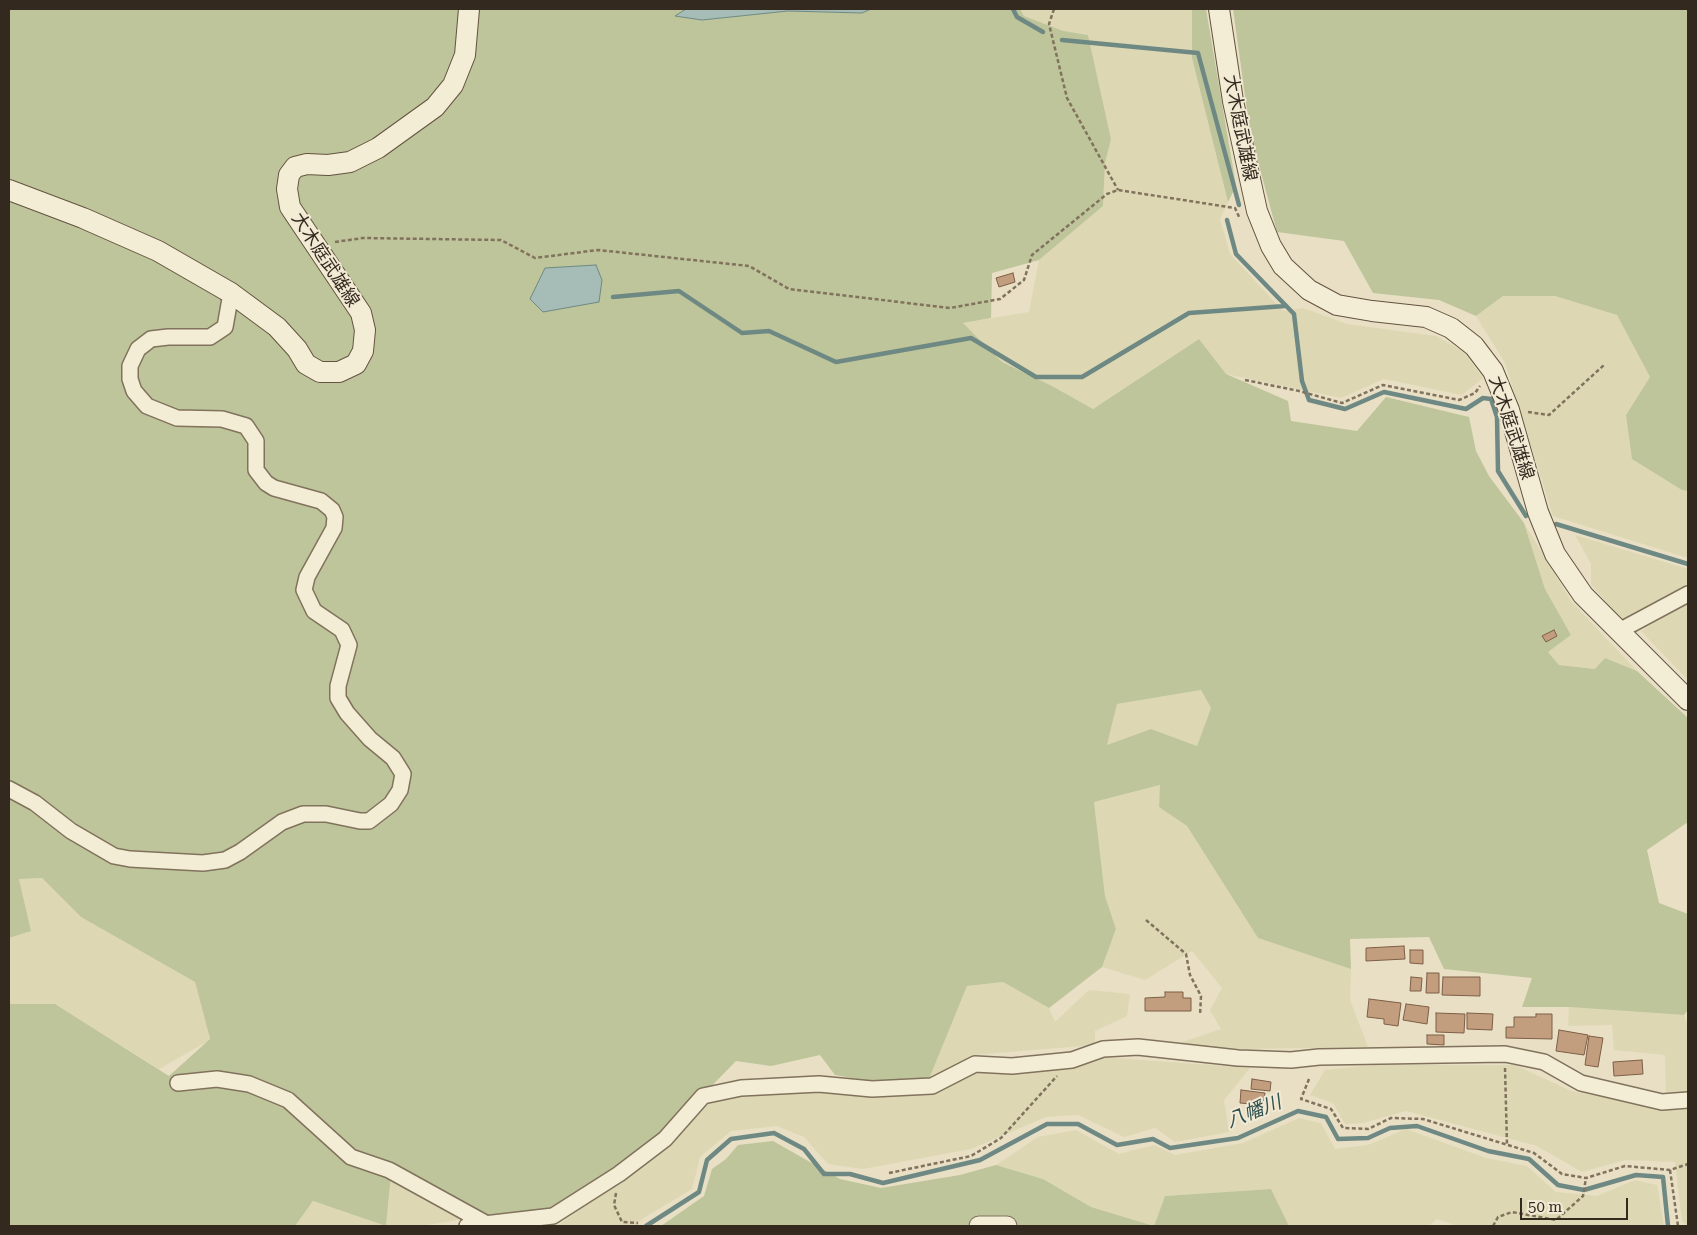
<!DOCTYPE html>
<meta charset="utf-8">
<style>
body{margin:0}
#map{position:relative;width:1697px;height:1235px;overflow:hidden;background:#e8dfc4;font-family:"Roboto Serif",serif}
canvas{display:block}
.frame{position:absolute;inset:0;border:10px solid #33291f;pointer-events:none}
.scale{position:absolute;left:1520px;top:1198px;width:108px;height:22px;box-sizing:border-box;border:2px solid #33291f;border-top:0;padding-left:6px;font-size:15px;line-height:18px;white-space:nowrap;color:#33291f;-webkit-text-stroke:4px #f1e9d3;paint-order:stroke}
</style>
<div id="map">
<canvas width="1697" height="1235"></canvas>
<div class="frame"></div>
<div class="scale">50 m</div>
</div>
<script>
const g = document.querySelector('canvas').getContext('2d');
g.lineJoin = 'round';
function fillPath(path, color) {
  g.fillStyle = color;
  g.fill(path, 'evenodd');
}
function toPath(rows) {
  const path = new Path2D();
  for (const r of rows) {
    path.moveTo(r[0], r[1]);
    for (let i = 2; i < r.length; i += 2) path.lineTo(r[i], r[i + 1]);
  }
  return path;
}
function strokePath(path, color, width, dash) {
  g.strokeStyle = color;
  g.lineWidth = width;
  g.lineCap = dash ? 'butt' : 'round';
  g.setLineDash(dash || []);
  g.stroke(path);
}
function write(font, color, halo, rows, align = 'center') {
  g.font = font + ' "Roboto Serif","Noto Sans JP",serif';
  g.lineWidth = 4;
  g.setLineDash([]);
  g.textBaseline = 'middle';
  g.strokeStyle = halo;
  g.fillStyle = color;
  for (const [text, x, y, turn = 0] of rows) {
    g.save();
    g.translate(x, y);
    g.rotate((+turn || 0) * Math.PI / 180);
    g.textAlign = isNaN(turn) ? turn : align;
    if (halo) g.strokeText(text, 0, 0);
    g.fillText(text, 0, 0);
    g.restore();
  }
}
fillPath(toPath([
 [1020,9,1192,9,1192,58,1228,202,1220,219,1230,254,1283,311,1303,308,1347,324,1436,336,1464,352,1483,378,1462,395,1384,379,1341,398,1226,374,1199,339,1093,409,1052,386,1002,362,963,323,1029,312,1039,260,1103,206,1105,163,1111,139,1088,35,1063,32,1023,16],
 [1503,296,1555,296,1617,315,1650,377,1626,415,1682,490,1688,491,1688,558,1553,516,1505,363,1476,316],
 [1524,523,1571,601,1637,671,1605,658,1596,669,1559,665,1548,652,1571,635,1545,589],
 [1575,535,1688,569,1688,585,1621,620,1591,584,1591,564],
 [1688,601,1688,680,1641,631],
 [1201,690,1211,708,1197,746,1151,729,1107,745,1117,704],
 [1161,785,1159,807,1187,826,1258,938,1351,969,1350,1000,1368,1047,1247,1049,1174,1045,1221,1029,1210,1010,1222,988,1192,951,1145,980,1102,967,1116,929,1105,896,1094,802],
 [42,878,81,917,195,982,210,1040,159,1069,55,1004,9,1004,9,938,31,931,19,879],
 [1003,982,1049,1008,1055,1022,1089,990,1130,994,1127,1016,1095,1031,1095,1045,972,1055,929,1079,967,986],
 [1569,1007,1684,1015,1688,1026,1688,1092,1666,1094,1665,1055,1614,1050,1612,1025,1568,1026],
 [1103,1057,1250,1068,1224,1100,1229,1132,1175,1142,1155,1128,1124,1137,1078,1115,1046,1117,971,1149,863,1169,828,1164,804,1137,777,1126,731,1131,700,1157,692,1189,642,1219,636,1226,537,1226,560,1224,673,1140,714,1098,815,1088,871,1097,940,1091,979,1070,1010,1073,1082,1066],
 [1375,1065,1515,1065,1571,1091,1667,1109,1688,1109,1688,1226,1682,1222,1675,1162,1625,1160,1582,1172,1537,1146,1406,1111,1363,1123,1345,1124,1333,1103,1310,1095,1325,1070],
 [1299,1118,1321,1123,1335,1149,1368,1145,1406,1129,1486,1158,1527,1166,1556,1192,1597,1196,1635,1180,1657,1185,1664,1226,1458,1226,1437,1219,1429,1226,1289,1226,1271,1189,1165,1196,1154,1226,1091,1207,1043,1179,996,1165,1038,1137,1076,1130,1119,1154,1154,1145,1175,1155,1243,1143],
 [391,1179,464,1219,421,1226,295,1226,313,1201,386,1226]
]), '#ddd8b3');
fillPath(toPath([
 [9,9,686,9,675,16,702,20,788,11,862,13,871,9,1020,9,1024,16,1063,31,1088,35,1111,139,1105,163,1103,206,1039,260,992,273,991,318,963,323,1002,362,1052,386,1093,409,1199,339,1226,374,1288,401,1291,421,1357,431,1386,397,1469,417,1476,451,1489,476,1524,523,1545,589,1571,635,1548,652,1559,665,1595,669,1605,658,1637,671,1688,718,1688,822,1647,850,1659,903,1688,914,1688,1010,1684,1015,1569,1007,1522,1007,1532,978,1444,969,1429,937,1350,939,1351,969,1258,938,1187,826,1159,807,1160,785,1094,802,1105,896,1116,929,1102,967,1049,1008,1003,982,967,986,929,1079,874,1082,835,1075,820,1055,771,1066,736,1061,695,1103,610,1175,550,1210,479,1216,392,1165,386,1226,313,1201,295,1226,9,1226,9,1004,55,1004,169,1076,210,1039,195,982,81,917,42,878,19,879,31,931,9,938],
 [1201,690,1211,708,1197,746,1151,729,1107,745,1117,704],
 [1192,9,1206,9,1236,186,1228,202,1192,58],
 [1233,9,1688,9,1688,491,1682,490,1632,459,1626,415,1650,377,1617,315,1555,296,1503,296,1476,316,1439,300,1373,293,1344,241,1277,232,1250,132],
 [773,1141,840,1179,881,1188,960,1175,996,1165,1043,1179,1091,1207,1154,1226,1165,1196,1271,1189,1289,1226,661,1226,704,1196,712,1169,726,1159,738,1145]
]), '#bec59a');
const water = toPath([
 [686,9,871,9,862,13,788,11,702,20,675,16,686,9],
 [596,265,602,280,599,302,543,312,530,299,545,268,596,265]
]);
fillPath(water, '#a6bcb6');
strokePath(water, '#6e8983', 1);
strokePath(toPath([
 [1013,9,1017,17,1043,32],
 [1062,40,1198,53,1239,205],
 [1227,220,1236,254,1294,314,1302,381,1309,400,1345,409,1384,392,1466,409,1483,398,1491,399,1497,417,1498,471,1526,516],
 [613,297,679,291,742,333,769,331,836,362,971,338,1036,377,1082,377,1189,313,1285,306],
 [1556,524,1688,564],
 [646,1226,699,1192,707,1160,731,1139,774,1133,804,1149,824,1174,850,1174,883,1183,980,1160,1047,1124,1078,1124,1117,1145,1153,1139,1170,1148,1238,1138,1298,1111,1326,1117,1338,1139,1368,1138,1390,1128,1417,1126,1488,1151,1529,1159,1558,1185,1584,1190,1636,1175,1663,1177,1668,1226]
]), '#6e8983', 4.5);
const building = toPath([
 [1013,273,1015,282,999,287,996,278,1013,273],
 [1554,630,1557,636,1546,642,1542,636,1554,630],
 [1404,946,1405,959,1366,961,1366,948,1404,946],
 [1410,950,1423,950,1423,964,1410,963,1410,950],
 [1427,973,1439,973,1439,993,1426,993,1427,973],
 [1411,977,1422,978,1421,991,1410,991,1411,977],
 [1443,977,1480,977,1480,996,1442,995,1443,977],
 [1165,992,1183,992,1183,998,1191,998,1191,1011,1145,1011,1145,998,1165,997,1165,992],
 [1369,999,1401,1003,1398,1026,1384,1024,1384,1019,1367,1017,1369,999],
 [1406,1004,1429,1007,1427,1024,1403,1020,1406,1004],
 [1436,1013,1465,1014,1464,1033,1436,1032,1436,1013],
 [1467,1013,1493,1014,1492,1030,1467,1029,1467,1013],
 [1536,1014,1552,1014,1552,1039,1506,1038,1506,1027,1514,1027,1514,1017,1536,1017,1536,1014],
 [1559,1030,1588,1035,1584,1055,1556,1051,1559,1030],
 [1427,1035,1444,1035,1444,1045,1427,1044,1427,1035],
 [1589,1036,1603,1038,1598,1067,1585,1065,1589,1036],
 [1642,1060,1643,1074,1614,1076,1613,1062,1642,1060],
 [1252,1079,1271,1082,1270,1091,1251,1089,1252,1079],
 [1241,1090,1265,1093,1263,1105,1240,1103,1241,1090]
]);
fillPath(building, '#c29e7f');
strokePath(building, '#7d5e46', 1);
const minor = toPath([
 [1619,631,1688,594],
 [9,789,35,803,71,831,114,856,130,859,203,863,225,860,240,852,282,822,303,814,326,814,360,821,369,821,391,804,400,790,403,774,393,758,370,739,347,713,338,698,338,686,349,645,342,630,314,611,304,590,307,577,334,528,335,517,332,510,321,501,274,488,266,483,256,470,256,441,246,426,222,419,177,418,147,406,134,391,130,379,130,366,138,349,151,339,168,337,210,337,225,327,231,293],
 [178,1083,217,1079,249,1084,288,1100,351,1157,389,1170,487,1224],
 [467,1226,553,1216,619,1174,665,1139,703,1096,741,1088,819,1084,872,1089,932,1086,975,1064,1012,1066,1072,1060,1103,1049,1138,1047,1238,1058,1291,1060,1319,1057,1505,1054,1544,1062,1581,1083,1662,1102,1688,1100]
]);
const tertiary = toPath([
 [979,1226,1007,1226]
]);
const secondary = toPath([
 [1219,9,1233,101,1257,211,1271,246,1283,266,1309,290,1337,305,1372,311,1426,317,1451,328,1474,346,1493,371,1509,410,1538,512,1555,554,1583,595,1688,700],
 [9,190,83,218,158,251,231,293,277,327,297,349,306,364,320,372,339,372,356,364,363,351,365,330,361,313,290,207,287,189,289,175,295,167,307,164,328,165,350,162,378,148,435,107,453,85,465,55,469,9]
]);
strokePath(minor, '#81725d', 18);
strokePath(tertiary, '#81725d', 21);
strokePath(secondary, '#635340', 22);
strokePath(toPath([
 [1054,9,1049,24,1067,98,1118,190],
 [335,242,363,238,501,240,535,258,598,250,749,266,789,289,950,308,1000,299,1024,280,1032,255,1107,194,1118,190,1235,208,1240,219],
 [1245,380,1299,391,1342,403,1383,385,1459,400,1475,393,1480,386],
 [1528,412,1549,415,1604,365],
 [1146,920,1186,954,1190,975,1201,996,1200,1015],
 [1505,1068,1507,1145],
 [1309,1079,1301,1099,1331,1109,1343,1128,1368,1129,1391,1118,1423,1119,1534,1153,1562,1174,1586,1178,1625,1166,1670,1170,1688,1164],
 [1670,1170,1678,1226],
 [889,1173,971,1156,1001,1138,1057,1076],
 [616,1193,614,1205,622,1222,638,1223],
 [1493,1226,1498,1217,1512,1212,1556,1220,1583,1196,1586,1178]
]), '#81725d', 2.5, [4, 2.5]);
strokePath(minor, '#f4edd6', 15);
strokePath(tertiary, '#f4edd6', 19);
strokePath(secondary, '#f4edd6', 20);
write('18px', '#33291f', '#f1e9d3', [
 ["大木庭武雄線",1240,128,79],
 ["大木庭武雄線",325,260,57],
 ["大木庭武雄線",1511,428,72]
]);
write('italic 19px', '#305150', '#f1e9d3', [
 ["八幡川",1254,1112,-21]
]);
</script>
